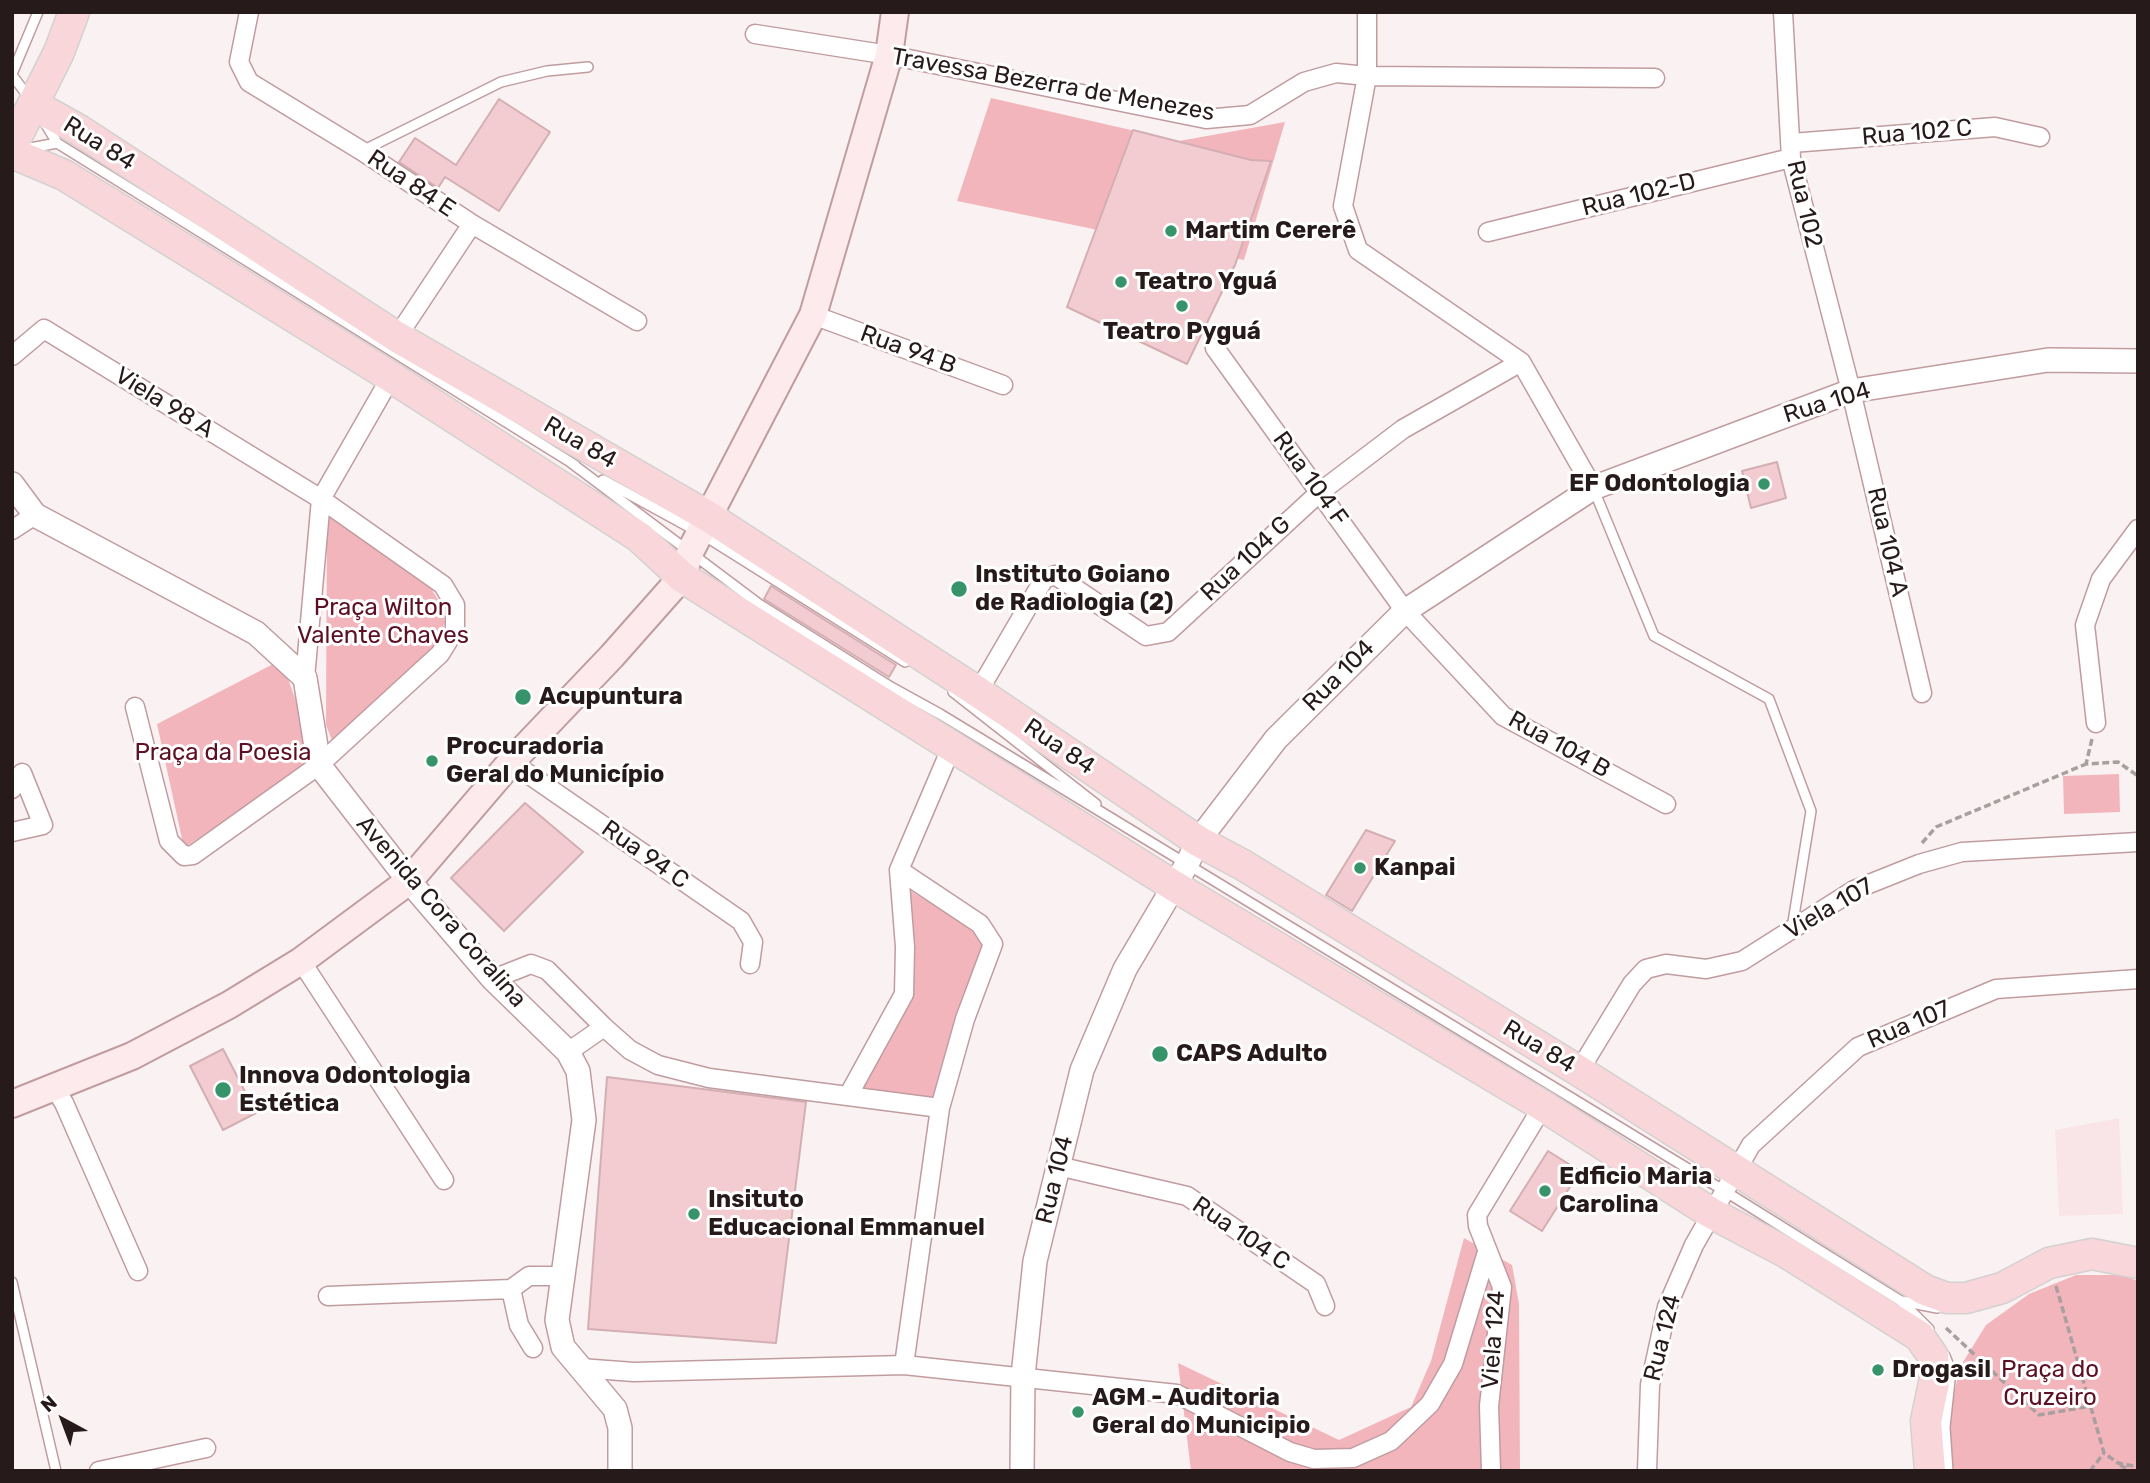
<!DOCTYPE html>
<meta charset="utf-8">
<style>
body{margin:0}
#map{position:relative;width:2150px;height:1483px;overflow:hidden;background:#faf2f2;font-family:Rubik,sans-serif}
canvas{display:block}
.frame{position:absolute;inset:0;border:14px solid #271a1b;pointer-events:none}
.north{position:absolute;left:28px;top:1385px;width:70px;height:70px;-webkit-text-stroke:5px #fff;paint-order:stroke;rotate:319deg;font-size:19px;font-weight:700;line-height:28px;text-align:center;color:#271a1b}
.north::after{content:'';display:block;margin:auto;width:24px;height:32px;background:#271a1b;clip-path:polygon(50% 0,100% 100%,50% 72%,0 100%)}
</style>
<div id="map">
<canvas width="2150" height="1483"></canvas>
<div class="frame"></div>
<div class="north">N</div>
</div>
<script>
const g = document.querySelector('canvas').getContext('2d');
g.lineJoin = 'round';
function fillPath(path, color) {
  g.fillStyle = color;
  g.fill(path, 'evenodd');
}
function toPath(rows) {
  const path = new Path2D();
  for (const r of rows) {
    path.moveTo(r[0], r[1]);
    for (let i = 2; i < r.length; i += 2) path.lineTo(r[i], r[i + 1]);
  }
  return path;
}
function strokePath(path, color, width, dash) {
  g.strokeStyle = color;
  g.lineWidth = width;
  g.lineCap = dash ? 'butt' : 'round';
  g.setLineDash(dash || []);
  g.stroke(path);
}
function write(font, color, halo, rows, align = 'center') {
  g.font = font + ' Rubik,sans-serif';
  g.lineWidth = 6;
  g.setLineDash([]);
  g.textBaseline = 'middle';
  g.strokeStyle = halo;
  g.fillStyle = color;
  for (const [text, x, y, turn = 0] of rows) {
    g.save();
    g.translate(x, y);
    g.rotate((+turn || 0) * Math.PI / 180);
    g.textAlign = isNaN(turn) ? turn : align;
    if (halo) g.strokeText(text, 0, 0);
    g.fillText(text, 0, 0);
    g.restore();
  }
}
fillPath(toPath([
 [2119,1118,2123,1214,2059,1216,2055,1130]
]), '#f9e5e7');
fillPath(toPath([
 [991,98,1179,141,1285,122,1244,260,957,201],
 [327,513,429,585,440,603,445,622,440,639,428,657,333,743,326,725],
 [281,660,317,758,184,848,157,724],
 [2119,774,2120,812,2064,814,2063,776],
 [906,888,961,922,974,933,982,946,933,1097,860,1091,914,994],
 [1464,1238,1512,1265,1519,1304,1520,1471,1191,1471,1178,1363,1339,1440,1411,1407,1431,1361],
 [2076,1275,2122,1275,2138,1281,2138,1471,1955,1471,1949,1455,1952,1403,1960,1367,1986,1325,2029,1294]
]), '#f2b5bc');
const building = toPath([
 [499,99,550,132,499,211,445,177,438,188,399,162,415,138,456,165,499,99],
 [1133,130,1251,160,1271,161,1235,265,1187,364,1067,307,1133,130],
 [1777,462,1786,498,1751,508,1742,471,1777,462],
 [771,586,896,665,889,677,764,599,771,586],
 [525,803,583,852,504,931,451,878,525,803],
 [1366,830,1395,841,1352,911,1326,895,1366,830],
 [223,1049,256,1113,223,1130,190,1066,223,1049],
 [607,1077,806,1102,776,1343,588,1329,607,1077],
 [1548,1151,1580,1171,1542,1231,1510,1211,1548,1151]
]);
fillPath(building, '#f2ccd0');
strokePath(building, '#d3aeb2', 2);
const service = toPath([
 [12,74,38,12],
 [12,75,30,99],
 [45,123,57,143,575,465],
 [25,149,57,143],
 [362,151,501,82,547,71,588,67],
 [570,462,759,604,891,687,940,714,1723,1190,1901,1301,1929,1329],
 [603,480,700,533,905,662],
 [1594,490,1654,636,1769,699,1811,811,1792,928],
 [953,692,1096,804],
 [12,1282,56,1471],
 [1902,1301,1937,1308],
 [1945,1356,1951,1371,1945,1427,1948,1471]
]);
const minor = toPath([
 [249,12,239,62,249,82,362,151,472,224,637,321],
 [1367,12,1367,76,1343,206,1358,250,1521,362,1593,488],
 [1783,12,1791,158,1851,391,1922,693],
 [755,34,889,55,1206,119,1250,115,1304,82,1336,73,1367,76,1655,78],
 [1792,143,1995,127,2040,137],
 [1488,232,1791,158],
 [813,315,1003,385],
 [397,337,472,224],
 [1215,348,1405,611,1503,716,1666,804],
 [12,356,44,329,321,499,443,585,455,605,455,630,440,654,319,765,193,855,184,856,169,841,135,707],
 [12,530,35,515],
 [305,678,321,499,391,377],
 [978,692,1044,579,1055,575,1146,636,1168,632,1320,492,1403,429,1521,362],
 [2096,723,2085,625,2101,579,2138,529],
 [511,762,741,921,753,942,750,964],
 [12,789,22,773,43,825,12,832],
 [899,870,980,924,993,944,965,1019,940,1108,904,1365],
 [301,961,444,1180],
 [493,979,531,964,547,970,604,1027,630,1050,658,1065,709,1078,940,1108],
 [568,1052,604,1027],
 [1579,1071,1632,984,1646,969,1666,964,1706,969,1742,961,1854,890,1919,864,1962,852,2138,842],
 [55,1089,64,1103,138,1271],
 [848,1096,904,994,905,947,899,870,952,746],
 [1058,1166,1187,1196,1316,1284,1325,1306],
 [328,1296,511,1289],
 [533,1348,519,1325,511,1289,529,1276,563,1276],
 [580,1368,634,1372,904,1365,1177,1394,1290,1452,1314,1459,1353,1458,1391,1441,1430,1404,1453,1364,1487,1252],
 [99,1471,206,1448],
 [1491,1471,1489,1406,1502,1287,1478,1226,1477,1215,1543,1106],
 [1647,1471,1650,1385,1667,1307,1694,1245,1751,1145,1858,1047,1996,989,2138,979]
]);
const tertiary = toPath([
 [12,484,35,515,256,633,305,678,319,765,409,881,493,979,568,1052,578,1071,584,1120,557,1320,563,1347,615,1409,620,1428,620,1471],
 [1022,1471,1023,1376,1035,1261,1082,1070,1125,969,1187,864,1198,841,1276,739,1405,611,1593,488,1851,391,2048,360,2138,361]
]);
const secondary = toPath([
 [12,1104,132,1056,229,1005,301,961,409,881,511,762,612,656,682,577,691,550,813,315,889,55,895,12]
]);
const primary = toPath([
 [34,105,79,130,397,337,709,517,978,692,1198,841,1243,865,1579,1071,1925,1290,1947,1298,1966,1298,2002,1288,2049,1263,2092,1254,2138,1263],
 [12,146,59,52,74,12],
 [12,153,64,175,391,377,639,537,682,577,1174,886,1543,1106,1711,1213,1787,1253,1919,1336,1933,1356,1935,1378,1926,1421,1930,1471]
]);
strokePath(service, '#c09ca0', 12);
strokePath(minor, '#c09ca0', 21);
strokePath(tertiary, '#c09ca0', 26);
strokePath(secondary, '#c09ca0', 30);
strokePath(primary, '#d4d1d1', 33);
strokePath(toPath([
 [2092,739,2086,764,2118,762,2138,776],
 [1922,843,1936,827,2086,764],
 [2056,1286,2104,1453,2118,1463,2138,1467],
 [1946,1328,2039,1415,2091,1406],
 [2120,1465,2130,1471],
 [2090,1471,2104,1453]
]), '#a99f9f', 3.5, [7, 3.5]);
strokePath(service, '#fff', 9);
strokePath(minor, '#fff', 18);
strokePath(tertiary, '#fff', 23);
strokePath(secondary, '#fceaec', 26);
strokePath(primary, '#f9d6da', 30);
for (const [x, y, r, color] of [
 [1171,231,7,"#37936a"],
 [1121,282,7,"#37936a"],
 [1182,306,7,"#37936a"],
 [1764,484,7,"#37936a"],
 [959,589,9,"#37936a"],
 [523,697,9,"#37936a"],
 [432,761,7,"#37936a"],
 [1360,868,7,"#37936a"],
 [1160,1054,9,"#37936a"],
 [223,1090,9,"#37936a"],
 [1545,1191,7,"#37936a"],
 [694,1214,7,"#37936a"],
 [1878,1370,7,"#37936a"],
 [1078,1412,7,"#37936a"]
]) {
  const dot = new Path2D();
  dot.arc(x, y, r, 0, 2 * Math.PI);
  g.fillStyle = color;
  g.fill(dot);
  strokePath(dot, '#fff', 2.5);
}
write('24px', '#271a1b', '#fff', [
 ["Travessa Bezerra de Menezes",1053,85,10],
 ["Rua 102 C",1917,133,-5],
 ["Rua 84",99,144,32],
 ["Rua 84 E",411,184,34],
 ["Rua 102-D",1639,195,-14],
 ["Rua 102",1804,204,77],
 ["Rua 94 B",908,350,20],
 ["Viela 98 A",164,403,32],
 ["Rua 104",1827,403,-17],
 ["Rua 84",580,443,30],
 ["Rua 104 F",1310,479,54],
 ["Rua 104 A",1887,542,77],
 ["Rua 104 G",1246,559,-43],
 ["Rua 104",1339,676,-45],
 ["Rua 104 B",1559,745,29],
 ["Rua 84",1059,747,34],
 ["Rua 94 C",645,855,35],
 ["Viela 107",1829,909,-30],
 ["Avenida Cora Coralina",441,912,49],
 ["Rua 107",1909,1025,-23],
 ["Rua 84",1539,1047,31],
 ["Rua 104",1055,1180,-76],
 ["Rua 104 C",1241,1234,34],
 ["Rua 124",1663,1338,-76],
 ["Viela 124",1494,1340,-86]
]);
write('bold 24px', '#271a1b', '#fff', [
 ["Martim Cererê",1185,231],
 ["Teatro Yguá",1135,282],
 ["Teatro Pyguá",1182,332,"center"],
 ["EF Odontologia",1750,484,"right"],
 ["Instituto Goiano",975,575],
 ["de Radiologia (2)",975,603],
 ["Acupuntura",539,697],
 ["Procuradoria",446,747],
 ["Geral do Município",446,775],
 ["Kanpai",1374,868],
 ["CAPS Adulto",1176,1054],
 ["Innova Odontologia",239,1076],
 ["Estética",239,1104],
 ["Edficio Maria",1559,1177],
 ["Carolina",1559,1205],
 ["Insituto",708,1200],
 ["Educacional Emmanuel",708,1228],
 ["Drogasil",1892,1370],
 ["AGM - Auditoria",1092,1398],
 ["Geral do Municipio",1092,1426]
], 'left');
write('24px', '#5d0f24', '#fff', [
 ["Praça Wilton",383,608],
 ["Valente Chaves",383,636],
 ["Praça da Poesia",223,753],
 ["Praça do",2050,1370],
 ["Cruzeiro",2050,1398]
]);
</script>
